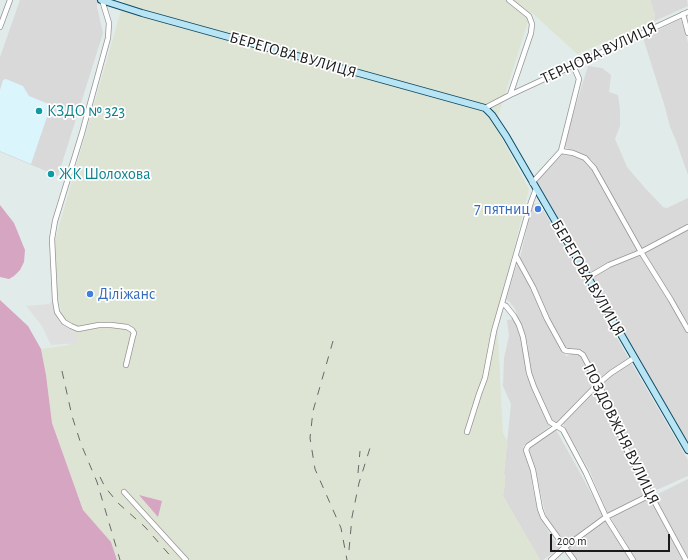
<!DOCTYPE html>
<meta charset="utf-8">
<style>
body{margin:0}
#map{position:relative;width:688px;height:560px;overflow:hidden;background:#e1ecea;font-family:"Alegreya Sans",sans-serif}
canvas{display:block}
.scale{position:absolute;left:550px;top:534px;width:120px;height:18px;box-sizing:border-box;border:2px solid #1b1b1b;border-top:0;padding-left:5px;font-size:12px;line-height:14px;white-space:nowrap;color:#1b1b1b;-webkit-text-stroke:3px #fff;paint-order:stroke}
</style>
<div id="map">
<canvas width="688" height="560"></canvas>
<div class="scale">200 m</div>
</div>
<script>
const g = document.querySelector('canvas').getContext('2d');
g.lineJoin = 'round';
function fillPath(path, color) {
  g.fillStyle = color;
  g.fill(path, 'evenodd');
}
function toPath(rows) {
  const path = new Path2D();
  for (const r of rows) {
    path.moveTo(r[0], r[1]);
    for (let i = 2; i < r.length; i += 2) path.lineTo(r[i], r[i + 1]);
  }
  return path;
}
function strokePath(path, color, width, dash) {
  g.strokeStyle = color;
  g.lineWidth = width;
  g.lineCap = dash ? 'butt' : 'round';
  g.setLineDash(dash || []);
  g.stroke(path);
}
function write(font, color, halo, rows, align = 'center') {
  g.font = font + ' "Alegreya Sans",sans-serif';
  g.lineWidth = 3.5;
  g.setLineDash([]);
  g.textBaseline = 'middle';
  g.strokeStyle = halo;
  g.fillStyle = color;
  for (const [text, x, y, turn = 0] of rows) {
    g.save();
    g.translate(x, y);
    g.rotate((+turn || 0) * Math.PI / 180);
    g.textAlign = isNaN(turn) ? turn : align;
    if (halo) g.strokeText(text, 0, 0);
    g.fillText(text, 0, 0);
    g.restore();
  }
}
fillPath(toPath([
 [20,0,98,0,97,7,103,33,58,176,0,152,0,57],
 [650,0,687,0,688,6,655,21,654,18,655,15],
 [680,19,682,23,688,43,688,175,675,138,670,127,665,107,643,38],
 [588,66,602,68,611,75,609,92,618,95,620,109,620,126,615,139,627,167,645,188,663,207,667,208,688,198,688,225,642,249,592,160,563,146],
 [562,155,578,156,583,159,593,169,638,251,610,263,590,274,537,181],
 [539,203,629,359,599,381,590,366,588,357,586,357,582,349,576,350,565,348,557,335,533,281,520,258,531,210,533,204],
 [688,230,688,326,644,253],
 [640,255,669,301,688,335,688,442,592,277,612,266],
 [519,263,546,319,566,356,572,354,582,355,596,384,556,424,551,421,535,387,530,373,528,358,528,345,515,309,509,301,506,300,516,267],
 [514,319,521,336,533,389,550,426,523,446,531,470,532,484,538,511,550,535,560,548,543,560,540,560,503,496,505,478,504,473,511,404,503,386,504,358,509,336,507,320],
 [629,363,632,364,688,460,688,476,652,492,628,447,600,385,612,374],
 [597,388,600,390,625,450,647,496,608,514,590,472,562,422],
 [555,428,604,516,566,544,546,517,535,468,528,450],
 [688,479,688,558,654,496],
 [649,498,676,547,683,560,635,560,623,541,610,516],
 [605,519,630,560,577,560,568,546]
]), '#d8d9d8');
fillPath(toPath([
 [124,0,650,0,655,15,654,18,655,21,577,54,531,12,495,126,529,189,497,316,503,433,507,440,504,473,505,478,505,485,503,496,540,560,117,560,111,542,83,510,52,423,46,375,41,349,69,345,57,294,55,240]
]), '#dee4d4');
fillPath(toPath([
 [6,79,23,86,29,96,51,105,31,164,0,151,0,90,3,80]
]), '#dbf5fc');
fillPath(toPath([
 [52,301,59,322,78,334,77,343,51,345,42,326,26,306,49,304]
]), '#dfdfdf');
fillPath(toPath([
 [0,205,14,223,25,250,24,262,20,270,14,276,9,279,0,277],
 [0,300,28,326,41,349,46,375,52,423,83,510,111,542,117,560,0,560],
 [139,495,162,501,158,517]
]), '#d6a5c1');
const street = toPath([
 [102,0,109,23,108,38,82,133,55,221,52,239,55,300,57,312,64,322,71,326,78,329,99,325,111,325,127,327,132,330,134,333,133,336,126,365],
 [683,14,688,33],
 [0,27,10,0],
 [510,95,688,12],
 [485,108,510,95,531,33,532,24,529,16,509,0],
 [561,151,573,153,585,158,594,168,641,252,671,300,688,330],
 [532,183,561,151,579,79,573,65],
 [516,256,533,287,547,319,564,350,567,351,579,352,583,355,601,389,626,449,686,560],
 [587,278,609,265,641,252,688,227],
 [502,304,506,306,514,316,519,325,523,337,529,373,534,387,550,422,563,430,586,473,606,517,633,560],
 [467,432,479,394,485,378,494,331,531,202,536,189],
 [124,492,186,560],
 [551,560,565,547,606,517,650,495],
 [574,560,543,517,540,509,533,470,527,453,526,450,528,446,557,426,598,384,611,373,634,358]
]);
const secondary = toPath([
 [101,0,142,13,485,108,492,115,506,136,688,450]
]);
strokePath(street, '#959595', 6);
strokePath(secondary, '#0e4b67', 8);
strokePath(street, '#fff', 4.5);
strokePath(secondary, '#b8e4f3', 6);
strokePath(toPath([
 [333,341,313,411,310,438,315,469,341,528,347,560],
 [62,371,72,416,81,444,97,482,120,560],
 [358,473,360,451],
 [100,477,105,487,118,503,145,527,174,560],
 [349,550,352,517,359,483,370,448]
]), '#696969', 1, [8, 8]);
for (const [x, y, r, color] of [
 [39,111,4,"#0f9aa8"],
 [51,174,4,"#0f9aa8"],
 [538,209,4,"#3f7fe0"],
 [90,294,4,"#3f7fe0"]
]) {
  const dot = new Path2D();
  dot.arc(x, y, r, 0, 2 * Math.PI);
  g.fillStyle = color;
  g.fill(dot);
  strokePath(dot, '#fff', 1.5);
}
write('16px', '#1b1b1b', '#fff', [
 ["ТЕРНОВА ВУЛИЦЯ",599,53,-25],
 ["БЕРЕГОВА ВУЛИЦЯ",293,55,16],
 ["БЕРЕГОВА ВУЛИЦЯ",588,278,60],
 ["ПОЗДОВЖНЯ ВУЛИЦЯ",621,434,64]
]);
write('16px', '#0d838f', '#fff', [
 ["КЗДО № 323",47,111],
 ["ЖК Шолохова",59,174]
], 'left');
write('16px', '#366cbe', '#fff', [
 ["7 пятниц",530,209],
 ["Діліжанс",98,294,"left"]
], 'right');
</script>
